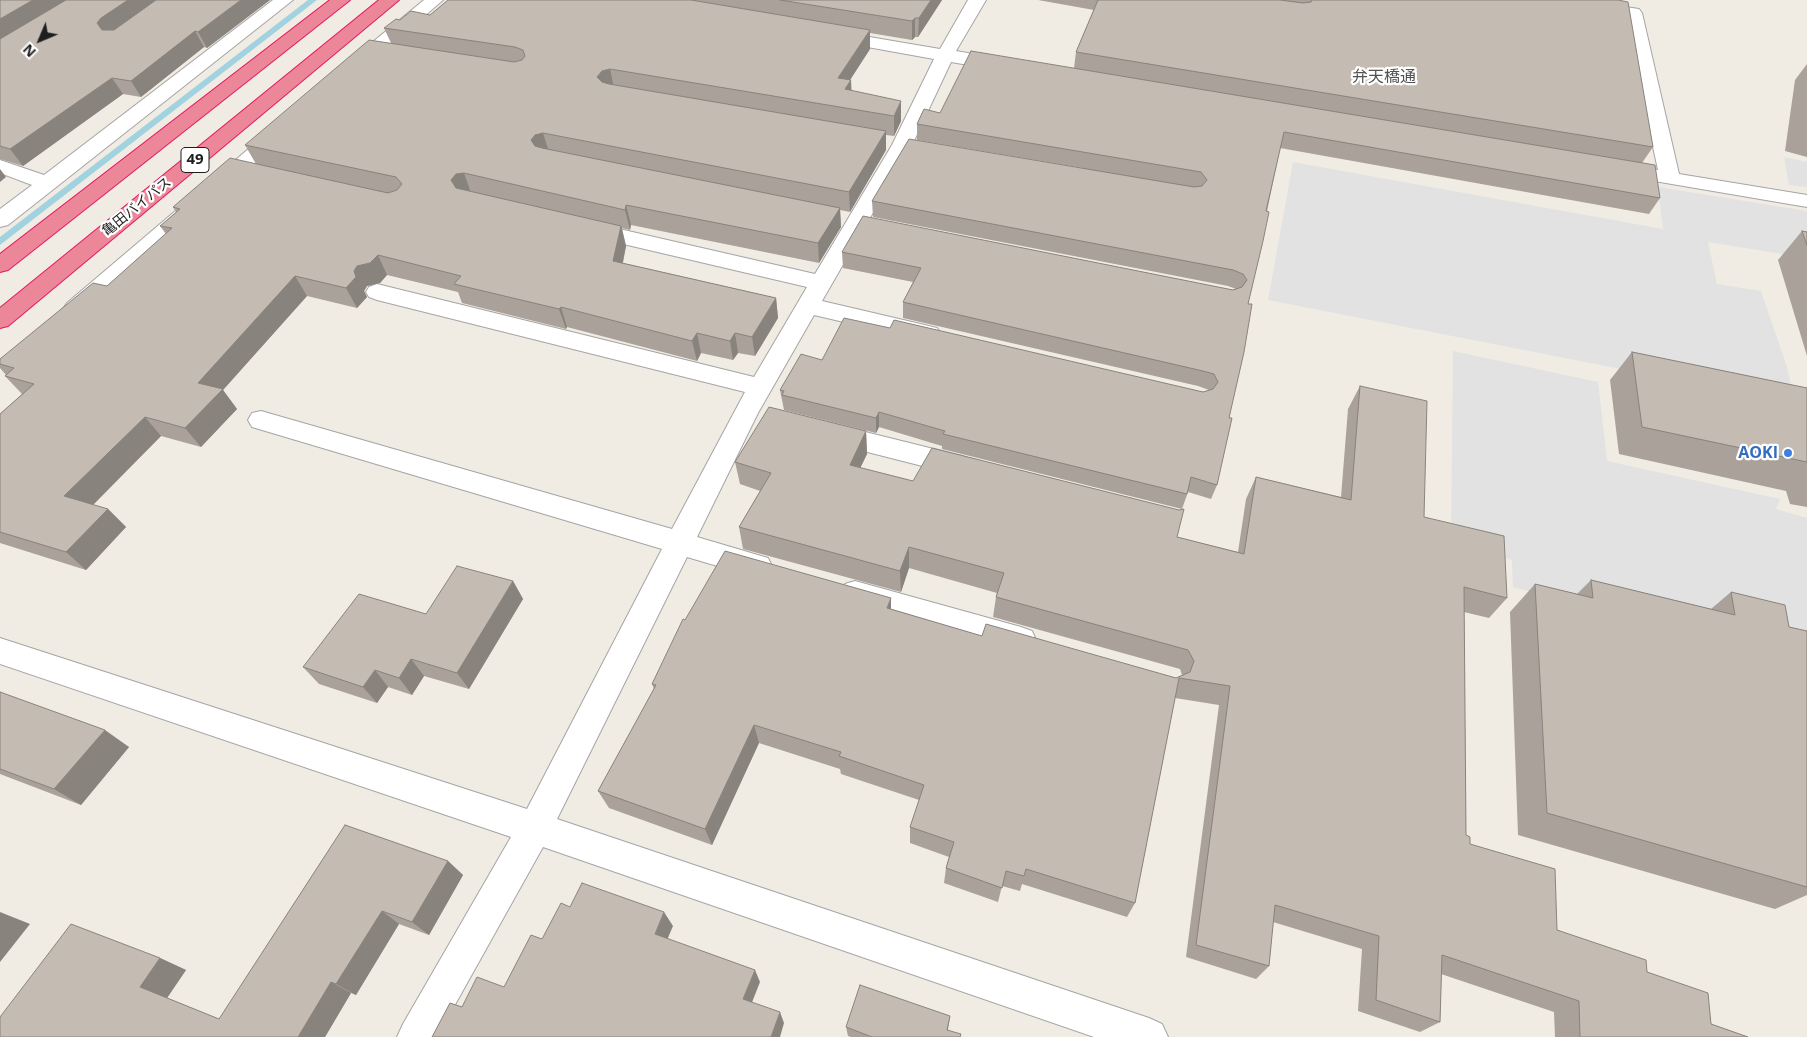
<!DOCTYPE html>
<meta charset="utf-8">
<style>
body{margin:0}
#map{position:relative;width:1807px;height:1037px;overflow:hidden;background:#f0ece4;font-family:"Open Sans",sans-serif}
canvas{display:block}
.north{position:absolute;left:15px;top:15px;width:50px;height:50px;-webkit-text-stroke:4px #fff;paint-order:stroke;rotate:225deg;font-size:14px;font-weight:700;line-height:20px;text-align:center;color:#1e1e1e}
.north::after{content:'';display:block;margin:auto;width:18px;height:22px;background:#1e1e1e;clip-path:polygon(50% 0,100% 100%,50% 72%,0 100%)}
</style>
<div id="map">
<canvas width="1807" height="1037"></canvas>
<div class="north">N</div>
</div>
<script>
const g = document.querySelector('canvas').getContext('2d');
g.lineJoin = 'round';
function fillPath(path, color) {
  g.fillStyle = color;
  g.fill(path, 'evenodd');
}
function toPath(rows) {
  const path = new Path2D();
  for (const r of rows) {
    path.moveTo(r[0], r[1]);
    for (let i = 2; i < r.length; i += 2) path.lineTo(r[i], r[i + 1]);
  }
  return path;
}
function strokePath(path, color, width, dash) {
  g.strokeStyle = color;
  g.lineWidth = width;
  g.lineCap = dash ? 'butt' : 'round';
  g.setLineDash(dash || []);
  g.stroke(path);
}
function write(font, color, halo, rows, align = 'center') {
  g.font = font + ' "Open Sans","Noto Sans JP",sans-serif';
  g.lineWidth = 4.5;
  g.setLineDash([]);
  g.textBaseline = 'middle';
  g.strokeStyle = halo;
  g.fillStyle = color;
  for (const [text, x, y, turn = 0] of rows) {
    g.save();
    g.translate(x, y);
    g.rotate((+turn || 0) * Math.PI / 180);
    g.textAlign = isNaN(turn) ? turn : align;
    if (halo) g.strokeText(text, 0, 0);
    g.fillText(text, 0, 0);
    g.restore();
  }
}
fillPath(toPath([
 [1784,157,1807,162,1807,187,1789,185],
 [1293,162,1663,229,1658,187,1807,211,1807,258,1708,242,1717,284,1761,291,1787,367,1795,403,1268,300],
 [1453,351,1598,382,1607,461,1780,499,1776,509,1807,518,1807,662,1682,633,1513,587,1512,560,1451,538]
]), '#e2e2e2');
fillPath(toPath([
 [308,0,317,0,0,245,0,237,308,0]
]), '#a1d2e0');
const minor = toPath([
 [273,0,293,0,55,188,8,225,0,227,0,209,32,185,0,173,0,160,44,175,273,0],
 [424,0,443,0,361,71,354,73,347,71,345,67,347,63,424,0],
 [968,0,986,0,956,51,1003,59,1010,61,1012,65,1010,69,1003,71,951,62,912,145,822,301,929,326,937,328,941,334,937,340,929,342,814,315,758,413,697,537,768,558,772,566,768,574,758,578,687,557,557,819,1149,1018,1162,1024,1168,1037,1094,1037,543,847,437,1037,397,1037,403,1024,511,837,0,664,0,638,527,809,662,549,252,427,248,420,252,413,261,411,672,529,745,392,377,300,369,297,366,292,369,287,377,284,754,377,807,287,589,236,581,234,578,229,581,224,589,222,815,274,892,145,934,59,834,41,828,40,825,36,828,32,834,31,940,49,968,0],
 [1535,0,1579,0,1639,9,1642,13,1679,174,1807,195,1807,207,1613,174,1610,170,1613,166,1620,164,1658,170,1625,17,1544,5,1538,4,1535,0],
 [279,127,286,129,289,133,286,137,83,315,75,317,67,315,63,309,67,303,272,129,279,127],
 [829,423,962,456,971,459,975,466,971,473,962,476,820,440,816,433,820,426,829,423],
 [855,581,1021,627,1032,631,1036,640,1032,649,1021,653,845,602,841,593,845,584,855,581]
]);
const highway = toPath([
 [330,0,350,0,8,270,0,272,0,254,330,0],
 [379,0,399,0,8,326,0,328,0,308,379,0]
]);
strokePath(minor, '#a5a5a5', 2);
strokePath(highway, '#e5195f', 2);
fillPath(minor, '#fff');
fillPath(highway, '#ec8699');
fillPath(toPath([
 [0,0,270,0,207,48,204,47,141,97,123,94,23,166,0,159],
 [448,0,942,0,918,37,915,37,912,40,870,33,870,49,850,80,851,80,851,90,901,121,894,136,886,135,886,150,850,212,840,210,841,227,819,263,631,225,630,230,622,228,626,246,623,263,776,298,778,318,755,356,738,353,733,360,701,353,697,361,567,327,566,329,462,303,458,292,387,275,380,283,367,286,364,291,367,297,357,308,307,296,223,390,237,409,201,447,161,436,93,505,108,509,126,527,86,570,0,543,0,414,22,394,5,376,6,375,0,368,0,359,107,286,166,234,160,226,176,212,173,207,256,164,245,145,391,43,384,28,400,20,430,15],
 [1038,0,1619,0,1653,147,1642,163,1660,198,1649,214,1280,148,1248,304,1229,418,1217,485,1211,499,1188,492,1182,509,942,449,942,446,879,427,876,433,784,410,780,390,822,360,890,328,1203,392,1209,390,1198,386,903,318,903,302,913,282,843,268,842,252,1233,290,1236,289,1228,286,873,217,872,201,1083,168,917,140,917,124,940,113,1074,68,1076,52,1094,10],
 [1807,64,1807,157,1785,151,1795,80],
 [1802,231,1807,232,1807,356,1778,260],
 [1632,352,1807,388,1807,507,1790,504,1786,491,1619,454,1610,380],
 [1360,386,1424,517,1507,598,1489,618,1464,612,1466,835,1470,844,1557,930,1647,972,1711,1024,1748,1037,1555,1037,1554,1012,1441,974,1440,1022,1420,1032,1358,1011,1362,949,1273,922,1269,966,1256,979,1186,957,1219,705,1175,698,1135,903,1127,917,1022,884,1020,891,1002,886,998,902,944,883,946,868,949,857,910,843,910,827,919,800,841,774,840,769,759,743,712,845,609,808,598,791,654,689,652,684,685,620,891,609,982,636,1176,678,1182,675,1180,669,993,617,996,597,997,593,909,568,901,592,743,549,739,527,760,491,740,484,735,462,866,431,867,454,860,468,913,481,1177,537,1238,552,1246,499,1256,477,1341,497,1348,409],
 [1591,580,1711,609,1731,592,1789,627,1807,631,1807,895,1775,909,1518,835,1510,612,1535,584,1577,594],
 [513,581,523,599,469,689,424,676,412,695,388,687,377,703,319,684,303,667,426,614],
 [0,692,129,747,81,805,0,774],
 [448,861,463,875,429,935,399,924,356,995,351,993,325,1037,0,1037,160,958,186,970,167,998,219,1019],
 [950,1016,948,1030,960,1037,851,1037,848,1036,846,1027]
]), '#a9a19a');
fillPath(toPath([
 [33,0,70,0,0,42,0,19],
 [128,0,161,0,108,39,97,23,101,18],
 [241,0,270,0,207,48,198,32],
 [931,0,942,0,918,37,919,18],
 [915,18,915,37,912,40,912,21],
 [870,30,870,49,839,97,838,78],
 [195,31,204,47,141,97,131,81],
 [610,69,614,88,602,96,597,77,602,71],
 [112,78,123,94,23,166,10,149],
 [851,80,852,100,845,89],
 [901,101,901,121,894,136,894,116],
 [886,131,886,150,850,212,849,192],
 [543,133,549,152,537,160,531,140,535,135],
 [0,169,6,177,0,182],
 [464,173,471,193,459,200,451,180,456,174],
 [626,205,631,225,630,230,625,210],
 [840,208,841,227,819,263,818,243],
 [621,226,626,246,619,280,613,261],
 [378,255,387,275,380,283,367,286,364,291,367,297,357,308,346,288,357,266],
 [295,276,307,296,223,390,237,409,201,447,185,428,198,383],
 [776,298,778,318,755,356,752,337],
 [561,307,567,327,566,329,559,309],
 [697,333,701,353,697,361,692,341],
 [735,333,738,353,733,360,730,341],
 [879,412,879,427,876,433,876,418],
 [145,417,161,436,84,514,64,496],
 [866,431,867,454,851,487,850,465],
 [108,509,126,527,86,570,66,552],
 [909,547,909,568,901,592,900,571],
 [513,581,523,599,469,689,457,673],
 [891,598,891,618,887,608],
 [411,659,424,676,412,695,399,678],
 [375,670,388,687,377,703,363,687],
 [754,725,759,743,712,845,705,829],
 [105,730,129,747,81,805,54,789],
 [448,861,463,875,429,935,412,922],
 [382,911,399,924,356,995,336,984],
 [0,912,30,924,0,962],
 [664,912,673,926,664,947,655,934],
 [160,958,186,970,167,998,140,987],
 [755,970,760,982,749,1010,743,999],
 [331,982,351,993,325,1037,298,1037],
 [780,1012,784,1023,780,1037,771,1037]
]), '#89837d');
const building = toPath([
 [0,0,33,0,0,19,0,0],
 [66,0,128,0,101,18,97,23,102,30,114,30,156,0,241,0,198,32,195,31,131,81,112,78,10,149,0,146,0,39,66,0],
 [448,0,691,0,870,30,838,78,851,80,845,89,901,101,894,116,610,69,602,71,597,77,602,82,609,84,886,131,849,192,543,133,535,135,531,140,535,146,542,148,840,208,818,243,626,205,625,210,464,173,456,174,451,180,456,188,621,226,613,261,776,298,752,337,735,333,730,341,697,333,692,341,561,307,559,309,454,284,461,276,378,255,370,263,357,266,354,271,356,277,346,288,295,276,198,383,223,389,185,428,145,417,64,496,108,509,66,552,0,532,0,414,34,384,5,376,14,368,0,364,0,359,93,283,107,286,172,228,160,226,180,209,173,207,230,158,388,193,397,190,402,184,396,177,245,145,369,40,514,62,522,60,525,56,523,50,515,47,384,28,396,19,400,20,411,11,430,15,448,0],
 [780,0,931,0,919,18,915,18,912,21,780,0],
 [1098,0,1280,0,1303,3,1311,2,1312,0,1618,0,1628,2,1653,147,1076,52,1098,0],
 [971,51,1655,165,1660,198,1284,132,1266,211,1269,212,1263,241,1248,304,1252,304,1244,352,1229,418,1232,418,1217,485,1191,477,1187,494,943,434,945,431,879,412,876,418,782,395,784,391,780,390,801,354,822,360,844,318,890,328,894,320,1203,392,1213,389,1218,382,1214,374,1203,371,903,302,921,268,842,252,863,216,1233,290,1242,287,1247,280,1243,274,1233,270,872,201,909,139,1194,187,1202,186,1207,180,1201,172,917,124,924,109,940,113,971,51],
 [1802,231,1807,232,1807,245,1802,231],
 [1632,352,1807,388,1807,462,1642,427,1632,352],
 [1360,386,1427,401,1424,517,1504,536,1507,598,1464,587,1466,835,1470,837,1470,844,1555,869,1557,930,1646,960,1647,972,1708,993,1711,1024,1748,1037,1580,1037,1579,1001,1442,955,1440,1022,1376,1000,1379,936,1275,905,1269,966,1196,945,1230,686,1179,678,1135,903,1026,869,1024,876,1006,871,1002,888,946,868,954,842,910,827,924,785,839,756,841,752,754,725,705,829,598,791,656,685,652,684,683,619,685,620,725,551,891,598,887,608,982,636,986,624,1176,678,1190,672,1194,661,1188,650,996,597,1004,573,909,547,900,571,739,527,771,473,735,462,769,407,866,431,850,465,913,481,932,448,1179,510,1184,509,1177,537,1244,554,1256,477,1351,500,1360,386],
 [457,566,513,581,457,673,411,659,399,678,375,670,363,687,303,667,359,594,426,614,457,566],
 [1591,580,1735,615,1731,592,1785,605,1789,627,1807,631,1807,887,1547,813,1535,584,1593,598,1591,580],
 [0,692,105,730,54,789,0,769,0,692],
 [345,825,448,861,412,922,382,911,336,984,331,982,298,1037,0,1037,0,1017,71,924,160,958,140,987,219,1019,345,825],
 [582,883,664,912,655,934,755,970,743,999,780,1012,771,1037,432,1037,450,1003,462,1007,477,977,504,987,531,935,542,939,561,903,570,907,582,883],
 [860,985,950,1016,947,1030,961,1034,960,1037,872,1037,846,1027,860,985]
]);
fillPath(building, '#c4bbb3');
strokePath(building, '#89837d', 1);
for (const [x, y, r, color] of [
 [1788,453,5,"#3f7fe0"]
]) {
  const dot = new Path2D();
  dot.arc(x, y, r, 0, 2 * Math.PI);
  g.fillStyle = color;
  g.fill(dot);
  strokePath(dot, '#fff', 2);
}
write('14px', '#1e1e1e', '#fff', [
 ["亀田バイパス",137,207,-39]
]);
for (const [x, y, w] of [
 [195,160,28]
]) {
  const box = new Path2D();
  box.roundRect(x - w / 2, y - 12.5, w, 25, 4);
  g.fillStyle = '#fff';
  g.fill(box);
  strokePath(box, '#1e1e1e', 1);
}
write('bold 15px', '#1e1e1e', null, [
 ["49",195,160]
]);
write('16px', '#515151', '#fff', [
 ["弁天橋通",1384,77]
]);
write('bold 16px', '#366cbe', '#fff', [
 ["AOKI",1778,453]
], 'right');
</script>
